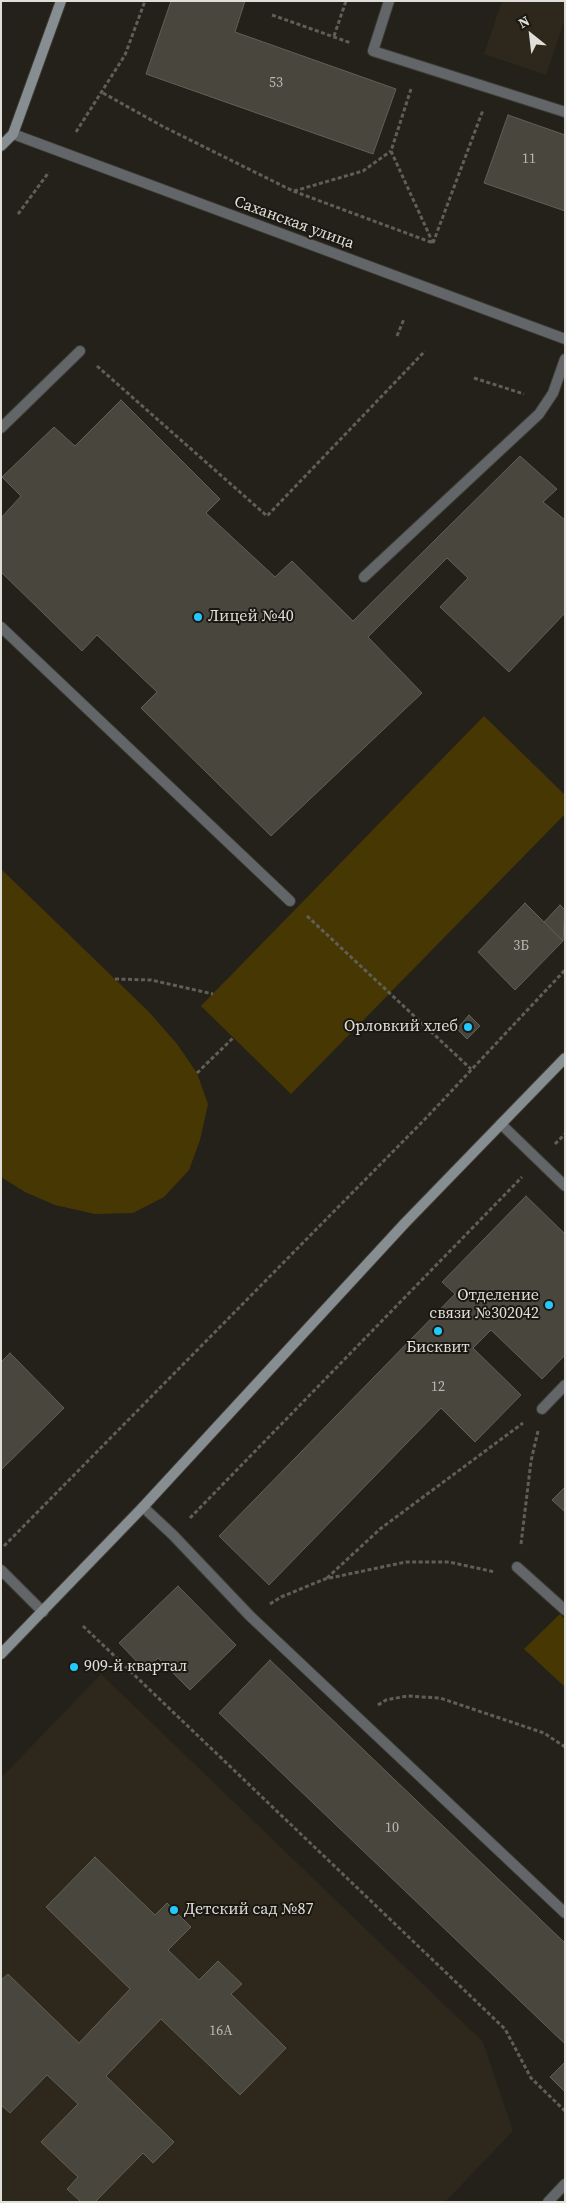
<!DOCTYPE html>
<meta charset="utf-8">
<style>
body{margin:0}
#map{position:relative;width:566px;height:2203px;overflow:hidden;background:#24211a;font-family:"Source Serif 4",serif}
canvas{display:block}
.frame{position:absolute;inset:0;border:2px solid #e0ded9;pointer-events:none}
.north{position:absolute;left:506px;top:10px;width:50px;height:50px;-webkit-text-stroke:4px #1a1811;paint-order:stroke;rotate:331deg;font-size:14px;font-weight:700;line-height:20px;text-align:center;color:#e0ded9}
.north::after{content:'';display:block;margin:auto;width:18px;height:22px;background:#e0ded9;clip-path:polygon(50% 0,100% 100%,50% 72%,0 100%)}
</style>
<div id="map">
<canvas width="566" height="2203"></canvas>
<div class="frame"></div>
<div class="north">N</div>
</div>
<script>
const g = document.querySelector('canvas').getContext('2d');
g.lineJoin = 'round';
function fillPath(path, color) {
  g.fillStyle = color;
  g.fill(path, 'evenodd');
}
function toPath(rows) {
  const path = new Path2D();
  for (const r of rows) {
    path.moveTo(r[0], r[1]);
    for (let i = 2; i < r.length; i += 2) path.lineTo(r[i], r[i + 1]);
  }
  return path;
}
function strokePath(path, color, width, dash) {
  g.strokeStyle = color;
  g.lineWidth = width;
  g.lineCap = dash ? 'butt' : 'round';
  g.setLineDash(dash || []);
  g.stroke(path);
}
function write(font, color, halo, rows, align = 'center') {
  g.font = font + ' "Source Serif 4",serif';
  g.lineWidth = 4;
  g.setLineDash([]);
  g.textBaseline = 'middle';
  g.strokeStyle = halo;
  g.fillStyle = color;
  for (const [text, x, y, turn = 0] of rows) {
    g.save();
    g.translate(x, y);
    g.rotate((+turn || 0) * Math.PI / 180);
    g.textAlign = isNaN(turn) ? turn : align;
    if (halo) g.strokeText(text, 0, 0);
    g.fillText(text, 0, 0);
    g.restore();
  }
}
fillPath(toPath([
 [502,1,565,1,565,19,546,75,484,54],
 [101,1674,483,2042,513,2131,445,2202,1,2202,1,1778]
]), '#2d281b');
fillPath(toPath([
 [484,716,565,795,565,814,291,1094,201,1006],
 [1,869,149,1012,177,1044,197,1073,208,1104,200,1140,189,1170,164,1197,133,1213,95,1214,55,1205,25,1192,1,1177],
 [560,1614,565,1619,565,1687,524,1649]
]), '#473803');
const building = toPath([
 [171,1,245,1,235,32,396,89,373,154,146,74,171,1],
 [508,115,565,135,565,211,484,183,508,115],
 [121,400,220,499,206,513,275,577,292,561,353,621,520,456,557,489,543,502,565,520,565,613,509,672,440,607,468,578,447,558,368,637,422,693,271,836,141,708,157,692,97,635,82,651,1,572,1,518,21,496,2,477,54,427,75,446,121,400],
 [525,903,563,941,515,990,478,952,525,903],
 [560,905,565,910,563,941,544,922,560,905],
 [469,1015,480,1026,467,1039,457,1029,469,1015],
 [526,1196,565,1234,565,1355,542,1379,491,1330,473,1348,521,1395,475,1442,441,1408,269,1585,219,1536,455,1294,442,1282,526,1196],
 [10,1353,64,1408,1,1470,1,1362,10,1353],
 [565,1487,565,1512,552,1500,565,1487],
 [178,1586,236,1645,190,1690,158,1658,145,1670,119,1643,178,1586],
 [270,1660,565,1943,565,2044,219,1713,270,1660],
 [95,1857,155,1915,167,1903,191,1927,168,1950,199,1980,218,1961,242,1984,231,1994,286,2048,240,2095,161,2019,106,2076,174,2142,153,2163,143,2153,95,2202,81,2202,67,2189,78,2177,41,2142,78,2104,47,2075,10,2113,1,2105,1,1980,8,1974,79,2043,130,1989,46,1907,95,1857],
 [565,2062,565,2092,550,2077,565,2062]
]);
fillPath(building, '#49463e');
strokePath(building, '#625f57', 1);
const lane = toPath([
 [389,1,373,51,565,112],
 [1,428,80,351],
 [364,577,539,414,553,393,565,359],
 [1,627,290,901],
 [501,1124,565,1186],
 [542,1409,565,1385],
 [143,1507,173,1535,250,1616,565,1913],
 [517,1567,565,1610],
 [1,1570,43,1612],
 [548,2202,565,2184]
]);
const street = toPath([
 [13,134,565,339]
]);
const secondary = toPath([
 [1,146,13,134,61,1],
 [1,1654,143,1507,405,1223,565,1058]
]);
strokePath(lane, '#3e3b35', 12);
strokePath(street, '#3e3b35', 12);
strokePath(secondary, '#3e3b35', 12);
strokePath(toPath([
 [272,15,351,43],
 [334,36,346,1],
 [411,89,391,151,433,243],
 [103,93,162,126,293,191,433,243],
 [76,132,125,55,145,1],
 [294,191,363,171,391,151],
 [18,214,49,172],
 [433,243,483,110],
 [397,336,404,319],
 [97,366,267,516,425,351],
 [474,378,524,394],
 [307,916,471,1069],
 [115,979,151,980,213,994],
 [197,1073,233,1038],
 [555,1144,565,1134],
 [190,1518,522,1177],
 [521,1544,531,1461,538,1431],
 [4,1546,428,1116,565,970],
 [327,1578,380,1529,523,1423],
 [270,1604,281,1597,325,1579,406,1562,449,1562,495,1572],
 [83,1626,505,2029,531,2078,565,2111],
 [378,1705,386,1700,407,1696,440,1698,544,1733,565,1747]
]), '#605e57', 3, [4, 2.5]);
strokePath(lane, '#626668', 10);
strokePath(street, '#626668', 10);
strokePath(secondary, '#878e91', 10);
for (const [x, y, r, color] of [
 [198,617,5,"#23c9fe"],
 [468,1027,5,"#23c9fe"],
 [549,1305,5,"#23c9fe"],
 [438,1331,5,"#23c9fe"],
 [74,1667,5,"#23c9fe"],
 [174,1910,5,"#23c9fe"]
]) {
  const dot = new Path2D();
  dot.arc(x, y, r, 0, 2 * Math.PI);
  g.fillStyle = color;
  g.fill(dot);
  strokePath(dot, '#1a1811', 2);
}
write('14px', '#bab8b2', null, [
 ["53",276,83],
 ["11",529,159],
 ["3Б",521,946],
 ["12",438,1387],
 ["10",392,1828],
 ["16А",221,2031]
]);
write('16px', '#e0ded9', '#1a1811', [
 ["Саханская улица",294,223,20]
]);
write('16px', '#e0ded9', '#1a1811', [
 ["Лицей №40",208,617],
 ["Орловкий хлеб",458,1027,"right"],
 ["Отделение",539,1296,"right"],
 ["связи №302042",539,1314,"right"],
 ["Бисквит",438,1348,"center"],
 ["909-й квартал",84,1667],
 ["Детский сад №87",184,1910]
], 'left');
</script>
